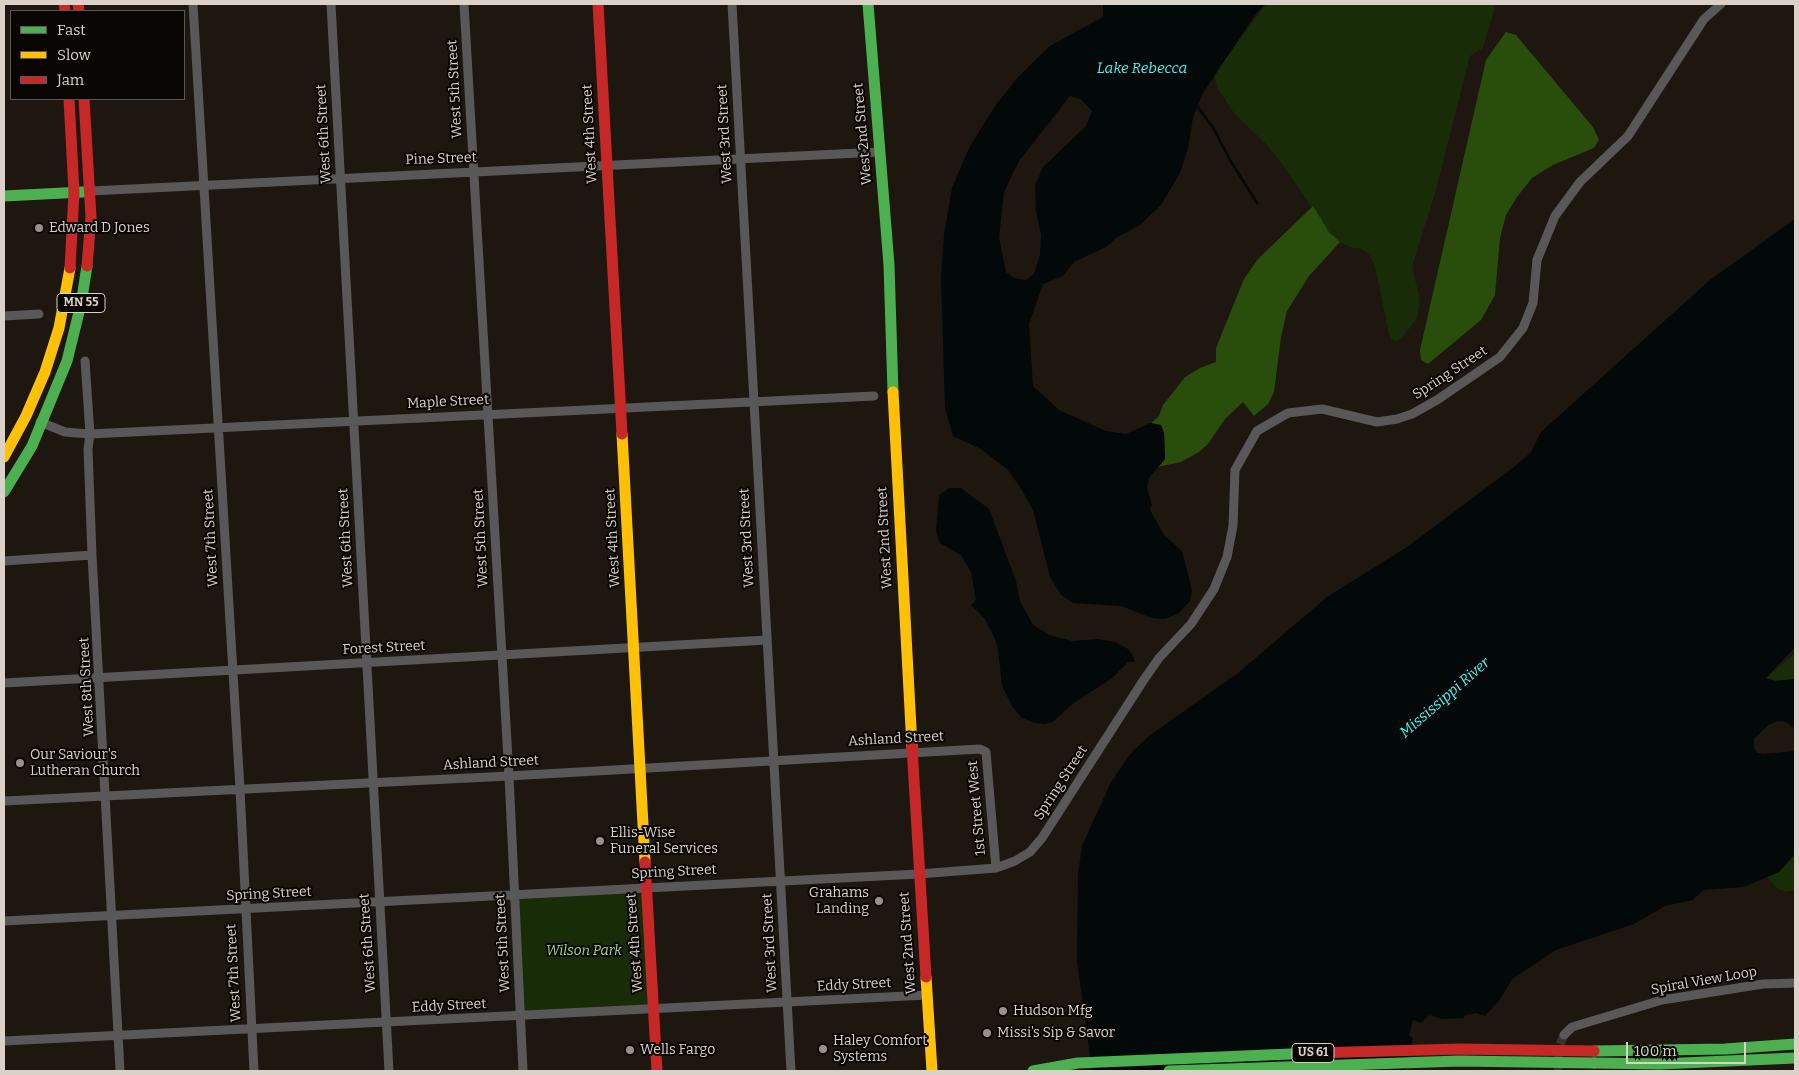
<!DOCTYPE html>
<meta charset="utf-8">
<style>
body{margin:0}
#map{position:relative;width:1799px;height:1075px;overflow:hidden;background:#1e1710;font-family:Bitter,serif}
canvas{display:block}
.frame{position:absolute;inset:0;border:5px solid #dad2c9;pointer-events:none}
.legend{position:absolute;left:10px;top:10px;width:175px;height:90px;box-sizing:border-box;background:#090502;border:1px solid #5d5752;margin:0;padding:6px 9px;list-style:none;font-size:15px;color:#dad2c9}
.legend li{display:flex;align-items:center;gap:10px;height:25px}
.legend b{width:25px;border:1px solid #5d5752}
.scale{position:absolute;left:1626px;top:1042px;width:120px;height:22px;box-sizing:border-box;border:2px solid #dad2c9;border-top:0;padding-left:6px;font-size:15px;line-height:18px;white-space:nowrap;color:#dad2c9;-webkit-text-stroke:4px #090502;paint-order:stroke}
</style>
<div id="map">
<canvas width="1799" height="1075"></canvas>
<div class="frame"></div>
<ul class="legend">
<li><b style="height:6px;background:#4caf50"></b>Fast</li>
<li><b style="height:6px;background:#ffc107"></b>Slow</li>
<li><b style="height:6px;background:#c62828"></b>Jam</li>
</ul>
<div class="scale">100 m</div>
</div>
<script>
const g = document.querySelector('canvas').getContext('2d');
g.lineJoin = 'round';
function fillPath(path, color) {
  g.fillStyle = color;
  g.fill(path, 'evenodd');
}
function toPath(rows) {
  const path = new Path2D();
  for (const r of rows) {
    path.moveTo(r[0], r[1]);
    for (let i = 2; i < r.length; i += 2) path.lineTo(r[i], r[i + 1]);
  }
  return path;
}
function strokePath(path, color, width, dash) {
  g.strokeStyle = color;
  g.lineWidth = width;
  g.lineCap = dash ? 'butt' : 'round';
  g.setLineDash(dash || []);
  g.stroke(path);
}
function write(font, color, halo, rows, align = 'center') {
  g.font = font + ' Bitter,serif';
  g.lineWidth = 4;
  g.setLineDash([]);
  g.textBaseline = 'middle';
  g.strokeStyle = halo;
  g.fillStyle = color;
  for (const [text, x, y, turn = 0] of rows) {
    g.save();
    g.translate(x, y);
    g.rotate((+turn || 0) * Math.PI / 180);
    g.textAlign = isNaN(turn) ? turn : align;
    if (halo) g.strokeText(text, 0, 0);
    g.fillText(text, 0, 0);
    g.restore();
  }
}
fillPath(toPath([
 [1266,4,1496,4,1483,48,1470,56,1435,193,1412,267,1420,300,1417,318,1402,338,1397,341,1391,339,1389,334,1375,266,1370,256,1362,249,1350,247,1340,242,1329,232,1280,161,1266,144,1234,113,1218,89,1214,74],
 [1795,653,1795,679,1775,681,1766,678],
 [1795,854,1795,890,1786,892,1778,889,1767,877,1779,872],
 [646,888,654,1008,520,1015,514,895]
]), '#182d07');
fillPath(toPath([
 [1506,32,1516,35,1593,127,1599,140,1594,148,1553,165,1532,178,1517,197,1506,215,1500,238,1495,295,1481,320,1428,364,1421,360,1420,350,1486,60],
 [1313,206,1329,232,1340,242,1309,276,1287,311,1281,337,1274,392,1268,404,1254,416,1243,402,1225,419,1208,444,1199,452,1181,462,1157,467,1165,459,1164,433,1151,423,1159,416,1163,405,1185,377,1200,368,1216,362,1216,348,1244,279,1258,259]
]), '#294d0b');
fillPath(toPath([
 [1103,4,1266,4,1255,15,1203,93,1193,117,1188,148,1180,173,1161,205,1140,225,1116,238,1106,247,1074,262,1063,276,1043,284,1029,324,1033,386,1059,410,1106,431,1126,434,1151,423,1161,425,1164,433,1165,459,1149,478,1147,488,1152,505,1150,510,1164,535,1182,551,1192,590,1190,601,1179,613,1165,619,1152,618,1121,606,1073,603,1061,595,1050,577,1033,510,1022,490,1008,470,981,449,953,436,945,408,941,277,944,235,952,188,969,148,995,106,1018,77,1050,46,1103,17],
 [1070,96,1081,99,1092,111,1086,126,1043,167,1035,185,1036,211,1041,235,1040,255,1034,274,1026,280,1014,278,1006,272,999,238,1004,192,1019,161],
 [1795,219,1795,647,1766,678,1775,681,1795,679,1795,729,1786,722,1778,721,1768,725,1754,739,1754,747,1757,753,1764,754,1795,751,1795,854,1779,872,1744,887,1703,890,1693,900,1665,906,1634,924,1556,950,1512,979,1501,998,1485,1016,1476,1013,1465,1015,1464,1018,1442,1019,1429,1015,1421,1023,1413,1020,1409,1035,1413,1038,1405,1071,1092,1071,1077,960,1078,874,1082,846,1111,782,1131,753,1149,736,1238,673,1327,597,1407,547,1514,467,1531,452,1541,432,1710,280],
 [949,488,961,488,989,509,1016,581,1020,601,1033,625,1049,635,1072,641,1098,639,1115,642,1128,649,1133,656,1135,662,1128,662,1112,678,1071,705,1053,722,1045,724,1035,723,1022,718,1012,706,1002,686,998,648,993,634,984,618,971,605,976,600,971,572,961,555,940,543,936,531,939,495]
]), '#030808');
strokePath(toPath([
 [1197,106,1214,129,1230,160,1257,203]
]), '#030808', 2.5);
strokePath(toPath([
 [1558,1071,1559,1047,1564,1035]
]), '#3a332c', 9, [9, 4.5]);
strokePath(toPath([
 [193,4,240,789,254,1071],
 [331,4,389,1071],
 [464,4,509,776,523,1071],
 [732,4,791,1071],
 [91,191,879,152],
 [4,316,39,314],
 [85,361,90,434,88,449,92,555,120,1071],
 [40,422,65,432,90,434,874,396],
 [4,561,92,555],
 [4,683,767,640],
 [4,801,509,776,980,749,986,752,996,868],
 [4,921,919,874,996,868,1015,861,1030,852,1042,838,1143,681,1159,658,1191,624,1214,589,1227,557,1233,526,1235,470,1257,431,1288,413,1322,409,1377,422,1397,419,1412,414,1437,400,1500,357,1523,328,1533,303,1537,260,1555,216,1580,182,1628,136,1704,19,1721,4],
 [1564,1035,1572,1027,1662,1000,1763,984,1795,983],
 [4,1041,927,995]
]), '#595758', 9);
strokePath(toPath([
 [868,4,889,265,893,392],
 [4,196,83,192],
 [4,492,32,446,67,361,81,304,87,266],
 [1594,1051,1725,1049,1795,1044],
 [1594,1063,1660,1064,1795,1058]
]), '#4caf50', 11);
strokePath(toPath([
 [893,392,912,747],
 [622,434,645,862],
 [4,457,26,416,45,372,59,328,70,268],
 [926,977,932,1071]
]), '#ffc107', 11);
strokePath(toPath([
 [64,4,65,11],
 [78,4,79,11],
 [598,4,622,434],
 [69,99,74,192,70,268],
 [84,99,91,217,87,266],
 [912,747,926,977],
 [645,862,657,1071]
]), '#c62828', 11);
strokePath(toPath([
 [1033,1071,1078,1063,1314,1053],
 [1169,1071,1459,1061,1594,1063]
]), '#4caf50', 11);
strokePath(toPath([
 [1314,1053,1460,1049,1594,1051]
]), '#c62828', 11);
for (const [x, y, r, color] of [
 [39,228,5,"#989188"],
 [20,763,5,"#989188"],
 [600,841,5,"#989188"],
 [879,901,5,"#989188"],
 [1003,1011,5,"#989188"],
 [987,1033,5,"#989188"],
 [823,1049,5,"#989188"],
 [630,1050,5,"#989188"]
]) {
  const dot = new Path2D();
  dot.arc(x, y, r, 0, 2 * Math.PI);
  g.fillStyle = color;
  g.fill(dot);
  strokePath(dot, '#090502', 2);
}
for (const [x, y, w] of [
 [81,303,48],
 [1313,1053,42]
]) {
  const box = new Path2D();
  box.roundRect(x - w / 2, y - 9.5, w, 19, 4);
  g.fillStyle = '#090502';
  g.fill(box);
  strokePath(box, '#dad2c9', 1);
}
write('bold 12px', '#dad2c9', null, [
 ["MN 55",81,303],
 ["US 61",1313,1053]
]);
write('14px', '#dad2c9', '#090502', [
 ["West 5th Street",455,89,-93],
 ["West 6th Street",324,134,-93],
 ["West 4th Street",590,134,-93],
 ["West 3rd Street",725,134,-93],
 ["West 2nd Street",863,134,-95],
 ["Pine Street",441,159,-2],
 ["Spring Street",1450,373,-33],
 ["Maple Street",448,402,-3],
 ["West 7th Street",211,538,-93],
 ["West 6th Street",346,538,-93],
 ["West 5th Street",481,538,-93],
 ["West 4th Street",613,538,-93],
 ["West 3rd Street",747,538,-93],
 ["West 2nd Street",885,538,-93],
 ["Forest Street",384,648,-3],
 ["West 8th Street",87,687,-93],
 ["Ashland Street",896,739,-3],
 ["Ashland Street",491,763,-3],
 ["Spring Street",1061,783,-57],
 ["1st Street West",977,808,-95],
 ["Spring Street",674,872,-3],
 ["Spring Street",269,894,-3],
 ["West 6th Street",368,943,-94],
 ["West 5th Street",503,943,-93],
 ["West 4th Street",635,943,-94],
 ["West 3rd Street",770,943,-93],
 ["West 2nd Street",908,943,-94],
 ["West 7th Street",234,973,-93],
 ["Spiral View Loop",1704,981,-10],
 ["Eddy Street",854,985,-3],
 ["Eddy Street",449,1006,-3]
]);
write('14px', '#dad2c9', '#090502', [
 ["Edward D Jones",49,228],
 ["Our Saviour's",30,755],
 ["Lutheran Church",30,771],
 ["Ellis-Wise",610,833],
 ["Funeral Services",610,849],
 ["Grahams",869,893,"right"],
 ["Landing",869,909,"right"],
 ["Hudson Mfg",1013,1011],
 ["Missi’s Sip & Savor",997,1033],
 ["Haley Comfort",833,1041],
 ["Systems",833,1057],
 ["Wells Fargo",640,1050]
], 'left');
write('italic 14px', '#a0de7e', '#090502', [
 ["Wilson Park",584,951]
]);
write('italic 15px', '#3af6ff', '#090502', [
 ["Lake Rebecca",1142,69],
 ["Mississippi River",1445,698,-41]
]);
</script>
